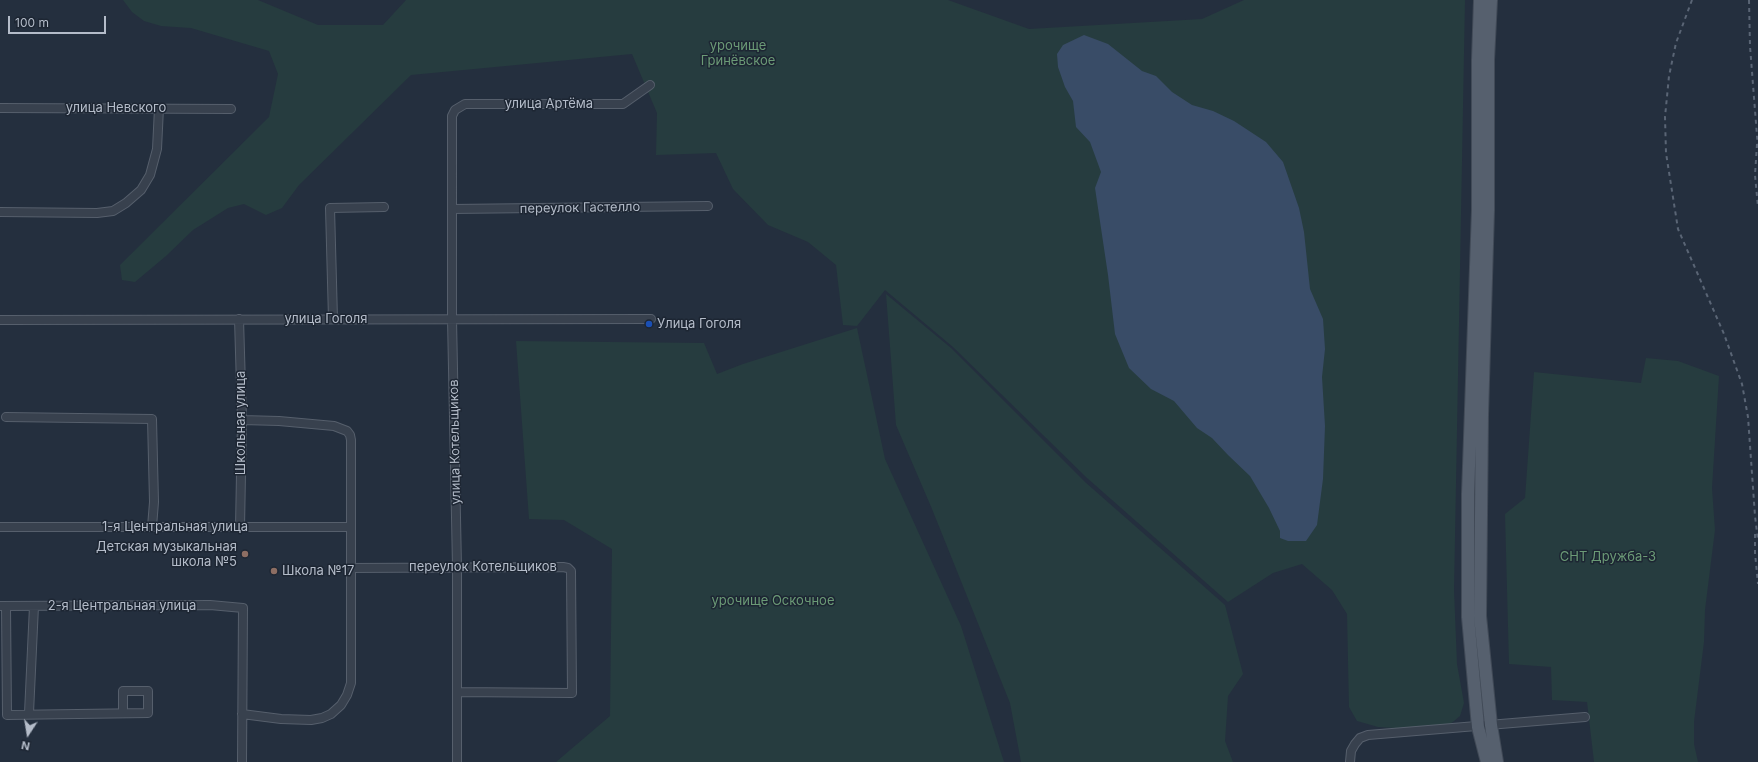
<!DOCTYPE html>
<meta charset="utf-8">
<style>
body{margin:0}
#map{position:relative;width:1758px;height:762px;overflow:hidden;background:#242f3e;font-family:Inter,sans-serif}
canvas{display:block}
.north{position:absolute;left:8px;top:714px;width:40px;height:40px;-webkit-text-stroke:3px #1d2633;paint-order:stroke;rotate:192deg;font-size:11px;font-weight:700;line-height:16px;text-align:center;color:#b4bcc9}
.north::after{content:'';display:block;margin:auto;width:14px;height:18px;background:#b4bcc9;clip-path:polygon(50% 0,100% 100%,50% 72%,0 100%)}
.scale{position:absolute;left:8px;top:16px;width:98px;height:18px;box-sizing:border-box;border:2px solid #b4bcc9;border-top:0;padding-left:5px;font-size:12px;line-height:14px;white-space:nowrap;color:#b4bcc9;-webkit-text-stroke:3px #1d2633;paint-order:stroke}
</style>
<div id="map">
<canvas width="1758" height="762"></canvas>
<div class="north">N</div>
<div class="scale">100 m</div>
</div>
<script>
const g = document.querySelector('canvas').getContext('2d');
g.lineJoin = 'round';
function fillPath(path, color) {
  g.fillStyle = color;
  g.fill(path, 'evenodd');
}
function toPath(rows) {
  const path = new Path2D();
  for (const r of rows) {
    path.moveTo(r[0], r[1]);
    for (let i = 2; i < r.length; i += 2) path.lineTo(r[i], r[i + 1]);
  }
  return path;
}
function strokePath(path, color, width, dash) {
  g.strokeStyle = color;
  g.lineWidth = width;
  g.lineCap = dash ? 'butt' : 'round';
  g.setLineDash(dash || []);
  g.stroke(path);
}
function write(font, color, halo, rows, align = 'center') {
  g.font = font + ' Inter,sans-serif';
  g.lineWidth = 3;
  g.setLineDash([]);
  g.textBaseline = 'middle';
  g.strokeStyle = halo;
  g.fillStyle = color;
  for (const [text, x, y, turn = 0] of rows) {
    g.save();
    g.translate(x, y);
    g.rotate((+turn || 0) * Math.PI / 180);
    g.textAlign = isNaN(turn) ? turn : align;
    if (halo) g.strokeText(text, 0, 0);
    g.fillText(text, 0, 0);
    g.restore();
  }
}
fillPath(toPath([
 [123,0,258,0,318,25,383,25,406,0,948,0,1029,29,1202,19,1244,0,1465,0,1454,590,1457,664,1464,703,1460,716,1448,726,1429,730,1378,727,1357,721,1349,707,1347,614,1332,590,1302,564,1273,573,1228,602,1087,478,953,347,885,290,857,326,843,325,836,265,808,242,768,225,733,189,716,153,656,155,657,113,632,54,411,75,299,185,282,208,266,215,244,204,228,208,193,230,166,256,135,282,122,280,120,265,269,117,278,74,269,51,191,28,161,26,144,21,132,12],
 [886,294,951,348,1085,482,1225,605,1243,674,1228,696,1225,741,1233,762,1021,762,1010,703,932,509,896,425],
 [857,328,885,459,961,626,1004,762,556,762,610,716,612,549,564,520,529,519,516,341,704,343,717,374,743,364],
 [1646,358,1678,361,1719,376,1712,488,1715,530,1705,610,1704,642,1694,722,1694,744,1698,762,1594,762,1587,702,1552,700,1551,667,1509,664,1505,514,1525,498,1534,372,1641,383]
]), '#263c3f');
fillPath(toPath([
 [1084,35,1108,44,1142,71,1156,76,1172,92,1192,105,1213,111,1234,121,1266,142,1283,162,1299,208,1304,232,1310,289,1323,319,1325,349,1322,377,1325,426,1323,479,1317,525,1306,541,1288,541,1280,538,1280,531,1269,508,1250,476,1228,455,1212,438,1197,428,1174,401,1151,389,1129,368,1115,334,1108,275,1095,188,1101,172,1090,142,1076,127,1073,101,1065,87,1058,67,1057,54,1063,45]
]), '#394c67');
const street = toPath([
 [0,108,231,109],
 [452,209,708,206],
 [0,212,97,213,113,211,126,203,141,190,150,175,157,149,159,108],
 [239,319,242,420,240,527],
 [333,319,330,208,384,207],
 [0,320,651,319],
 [6,417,152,419,154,502,152,527],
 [0,527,350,527],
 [349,568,563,567,568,568,571,571,572,693,457,692],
 [0,606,210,605,243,608,242,762],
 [6,606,7,715,148,713,148,691,123,691,123,713],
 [29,713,34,606],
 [242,714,281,719,311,720,322,718,331,714,341,705,347,695,351,683,351,440,350,435,347,431,334,426,279,421,242,420],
 [457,762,457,567,452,319,452,116,455,110,465,104,623,104,650,85],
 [1350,762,1351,751,1355,744,1360,738,1368,735,1585,717]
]);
const primary = toPath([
 [1480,0,1478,60,1478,210,1468,494,1468,617,1478,727,1487,762],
 [1491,0,1488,60,1488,210,1482,415,1480,616,1491,725,1497,762]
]);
strokePath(street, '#565f6c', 10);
strokePath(primary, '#414a57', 14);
strokePath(street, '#38414e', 8);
strokePath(primary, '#56606e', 12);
strokePath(toPath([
 [1692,0,1676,43,1669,76,1665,117,1666,153,1678,229,1724,334,1742,384,1748,417,1755,516,1758,541],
 [1749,0,1750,46,1758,149],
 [1757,144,1755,175,1758,207],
 [1755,534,1755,553,1758,584]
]), '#5a6575', 2, [4, 4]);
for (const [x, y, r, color] of [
 [649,324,4,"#1a4fb4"],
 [245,554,4,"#8d6e63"],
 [274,571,4,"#8d6e63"]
]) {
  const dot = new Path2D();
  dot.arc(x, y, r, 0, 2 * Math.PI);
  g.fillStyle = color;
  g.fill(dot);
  strokePath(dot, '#1d2633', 1.5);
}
write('13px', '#6b9a76', '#1d2633', [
 ["урочище",738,46],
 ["Гринёвское",738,61],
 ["СНТ Дружба-3",1608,557],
 ["урочище Оскочное",773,601]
]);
write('13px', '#b4bcc9', '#1d2633', [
 ["улица Артёма",549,104],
 ["улица Невского",116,108],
 ["переулок Гастелло",580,208,-1],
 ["улица Гоголя",326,319],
 ["Школьная улица",241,423,-90],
 ["улица Котельщиков",455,442,-91],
 ["1-я Центральная улица",175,527],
 ["переулок Котельщиков",483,567],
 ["2-я Центральная улица",122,606]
]);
write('13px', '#b4bcc9', '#1d2633', [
 ["Улица Гоголя",657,324],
 ["Детская музыкальная",237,547,"right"],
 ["школа №5",237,562,"right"],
 ["Школа №17",282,571]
], 'left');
</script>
